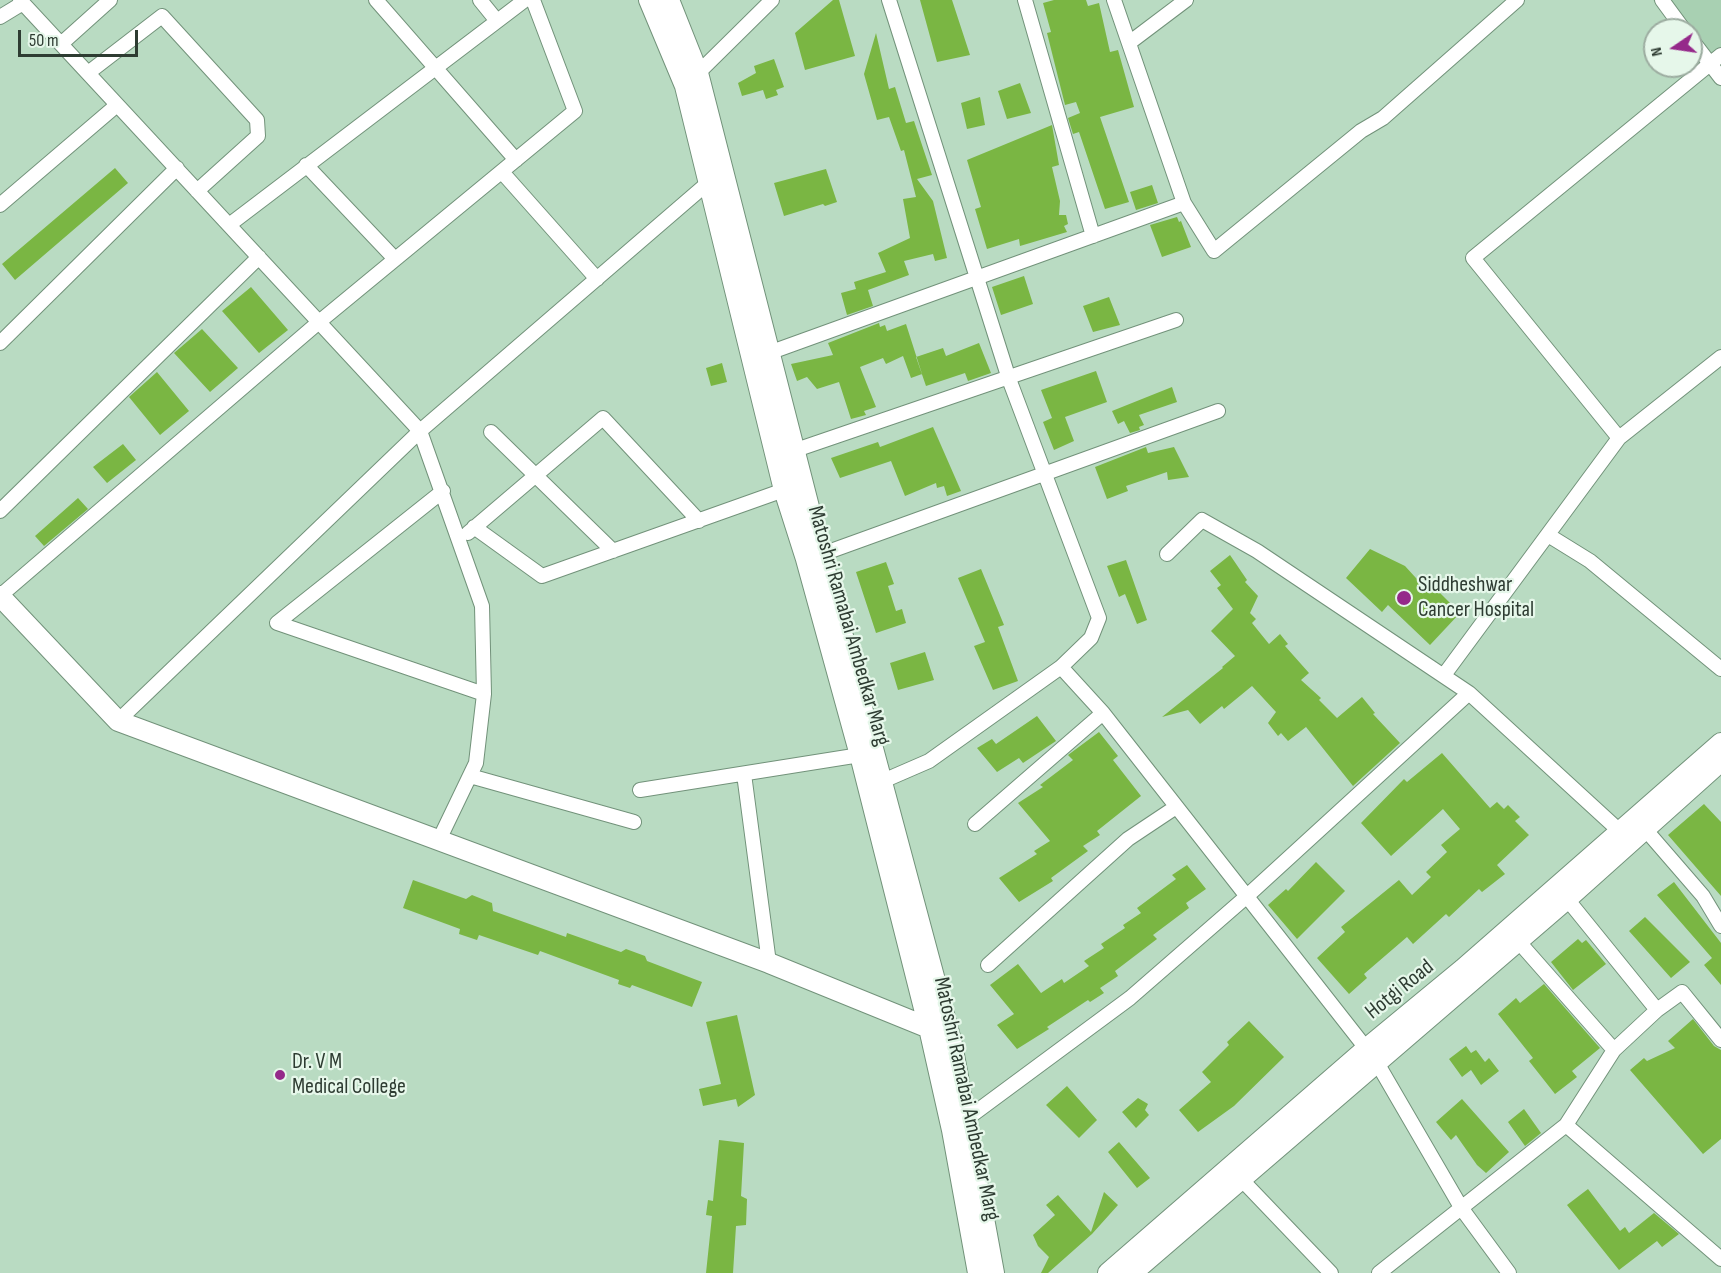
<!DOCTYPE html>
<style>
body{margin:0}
#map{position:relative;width:1721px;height:1273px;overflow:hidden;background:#b9dbc2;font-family:"Sofia Sans Condensed",sans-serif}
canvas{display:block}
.north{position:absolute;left:1643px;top:18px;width:60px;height:60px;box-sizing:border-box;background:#e6f7ea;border:2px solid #9caca0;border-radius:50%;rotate:257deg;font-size:16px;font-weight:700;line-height:24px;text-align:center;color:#2e3c32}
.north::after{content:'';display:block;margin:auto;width:21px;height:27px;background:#95298a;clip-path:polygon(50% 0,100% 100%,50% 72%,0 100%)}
.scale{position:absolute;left:18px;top:30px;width:120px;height:27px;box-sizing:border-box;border:3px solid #2e3c32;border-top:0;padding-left:8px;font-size:18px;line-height:21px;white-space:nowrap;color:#2e3c32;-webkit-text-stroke:4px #e6f7ea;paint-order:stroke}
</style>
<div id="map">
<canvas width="1721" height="1273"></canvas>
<div class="north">N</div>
<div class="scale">50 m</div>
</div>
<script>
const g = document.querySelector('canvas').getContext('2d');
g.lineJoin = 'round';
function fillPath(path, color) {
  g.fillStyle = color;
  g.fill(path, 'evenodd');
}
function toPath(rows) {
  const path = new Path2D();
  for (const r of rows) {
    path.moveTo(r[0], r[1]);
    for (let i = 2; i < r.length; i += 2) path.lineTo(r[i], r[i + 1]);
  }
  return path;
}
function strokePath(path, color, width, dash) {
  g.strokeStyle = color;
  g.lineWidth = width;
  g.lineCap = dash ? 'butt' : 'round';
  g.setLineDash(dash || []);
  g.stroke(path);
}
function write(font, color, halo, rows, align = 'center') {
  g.font = font + ' "Sofia Sans Condensed",sans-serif';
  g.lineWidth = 4.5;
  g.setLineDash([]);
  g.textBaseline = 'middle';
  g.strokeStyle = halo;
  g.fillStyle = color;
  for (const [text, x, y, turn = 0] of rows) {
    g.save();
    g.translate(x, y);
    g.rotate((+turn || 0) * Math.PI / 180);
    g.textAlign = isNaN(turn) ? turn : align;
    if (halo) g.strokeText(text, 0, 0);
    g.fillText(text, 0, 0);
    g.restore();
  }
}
fillPath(toPath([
 [1653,0,1721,0,1721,87,1691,48,1691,30,1677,30]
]), '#a8d0b2');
fillPath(toPath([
 [833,0,839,0,855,56,805,70,795,33],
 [920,0,952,0,970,55,937,62],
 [1054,0,1086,0,1088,6,1099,3,1110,52,1118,50,1134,107,1100,117,1129,202,1105,209,1079,132,1073,134,1068,118,1080,113,1076,102,1065,105,1047,33,1051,32,1043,3],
 [876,33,889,89,895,87,906,123,914,121,932,175,917,179,933,201,947,258,935,261,933,254,904,261,909,275,868,290,873,306,847,315,841,293,856,289,854,282,886,272,878,253,910,238,903,199,916,197,904,150,901,151,889,117,877,120,864,74],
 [774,59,784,87,776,90,778,95,766,99,763,90,742,96,738,83,756,73,754,66],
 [1020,83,1031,113,1007,119,998,91],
 [980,97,985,125,967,129,961,103],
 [1052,125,1059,165,1052,167,1060,201,1059,215,1066,215,1068,224,1064,226,1067,232,1020,246,1019,239,987,249,975,209,981,207,967,160],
 [115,168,128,183,15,280,2,264],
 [826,169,837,202,825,206,823,204,784,216,774,183],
 [1152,185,1158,203,1136,210,1130,192],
 [1177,217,1179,222,1181,221,1191,247,1162,257,1150,225],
 [1024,276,1033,304,1001,315,992,287],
 [251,287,288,330,259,353,222,311],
 [1109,297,1120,325,1093,332,1083,306],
 [879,323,880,327,885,325,887,331,906,324,922,374,911,378,903,356,886,364,883,358,860,367,876,407,864,411,866,415,851,419,839,382,817,389,807,377,797,381,791,364,833,355,828,343],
 [202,329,238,368,210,392,174,353],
 [979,343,991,373,968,381,965,373,926,386,916,357,943,348,946,356],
 [722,363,727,382,711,386,706,368],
 [1096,371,1107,402,1065,417,1074,441,1054,450,1043,422,1052,418,1041,390],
 [157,372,189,411,160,435,129,397],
 [1172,387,1177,402,1139,415,1144,425,1139,427,1140,430,1130,433,1124,421,1118,424,1112,411],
 [933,427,961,491,947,496,944,486,937,488,936,483,905,496,891,461,840,478,831,458,878,442,880,447],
 [123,444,136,460,107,483,93,467],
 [1146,447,1148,453,1174,447,1189,477,1168,480,1167,472,1126,486,1128,491,1107,499,1095,467],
 [78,498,88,509,44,546,35,536],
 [1370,549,1405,566,1426,589,1433,586,1460,613,1430,645,1388,605,1382,612,1346,578],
 [1230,555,1247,580,1245,582,1258,596,1250,613,1256,619,1252,623,1269,644,1280,634,1288,644,1285,646,1309,673,1301,680,1321,698,1319,700,1337,718,1362,697,1375,713,1373,714,1400,743,1353,786,1306,727,1288,741,1281,733,1278,736,1268,723,1276,712,1252,686,1224,709,1222,706,1200,724,1188,710,1162,717,1223,668,1222,667,1235,656,1211,631,1233,609,1217,588,1221,585,1210,571],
 [1126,560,1147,620,1137,624,1125,594,1119,597,1107,566],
 [886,562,894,584,888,586,896,611,902,609,906,623,876,633,856,572],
 [981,569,1004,625,998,627,1018,681,993,690,974,646,985,642,958,578],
 [925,652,934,680,898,690,890,663],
 [1037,716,1056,741,1023,763,1019,758,997,772,977,748,992,739,996,744],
 [1099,732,1118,756,1113,760,1141,796,1097,831,1100,835,1083,846,1088,851,1051,878,1053,881,1019,902,999,878,1037,854,1034,851,1050,841,1018,803,1043,787,1040,785,1073,760,1068,755],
 [1442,753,1490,808,1497,802,1504,809,1508,805,1520,817,1515,821,1529,835,1497,865,1505,874,1482,892,1479,889,1449,917,1446,914,1413,944,1407,937,1364,974,1367,978,1349,994,1317,958,1345,932,1341,927,1399,880,1412,895,1431,877,1426,872,1447,852,1441,845,1460,829,1443,809,1391,856,1361,823,1404,779,1407,782],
 [1704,804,1721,822,1721,896,1668,835],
 [1316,862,1345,891,1297,939,1268,905,1286,889,1288,891],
 [1187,865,1206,889,1186,903,1189,908,1153,935,1157,939,1115,971,1118,976,1100,988,1104,993,1090,1002,1088,1000,1047,1027,1049,1029,1017,1049,997,1025,1014,1014,990,985,1018,964,1041,993,1062,979,1064,983,1089,966,1084,961,1104,948,1101,944,1125,928,1123,925,1141,913,1137,908,1176,879,1172,875],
 [413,880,466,899,472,895,492,903,493,911,566,937,567,933,621,952,626,949,645,956,647,961,702,982,692,1007,632,985,630,988,618,984,619,980,540,951,538,955,479,935,477,940,459,934,460,929,403,908],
 [1674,882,1721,943,1721,985,1704,965,1712,958,1657,895],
 [1645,917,1690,962,1671,978,1629,931],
 [1578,939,1582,943,1586,940,1606,964,1573,990,1551,962],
 [1544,984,1600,1048,1572,1071,1577,1077,1555,1094,1529,1061,1533,1058,1498,1014,1516,998,1520,1003],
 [737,1015,755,1095,738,1107,736,1099,703,1106,699,1089,721,1084,706,1022],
 [1693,1019,1714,1046,1721,1050,1721,1139,1703,1154,1630,1070,1644,1058,1647,1061,1675,1048,1668,1041],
 [1249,1021,1284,1057,1234,1106,1198,1132,1179,1110,1211,1082,1202,1072,1229,1045,1227,1042],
 [1466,1046,1471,1053,1476,1050,1485,1062,1489,1058,1499,1071,1481,1085,1471,1070,1462,1077,1449,1059],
 [1067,1086,1097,1120,1079,1138,1046,1105],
 [1138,1098,1148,1104,1145,1110,1149,1115,1136,1128,1122,1112],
 [1462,1099,1509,1152,1486,1173,1477,1165,1456,1135,1451,1140,1436,1122],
 [1524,1109,1541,1133,1525,1146,1508,1122],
 [719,1140,744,1143,741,1196,747,1199,746,1225,736,1226,733,1273,706,1273,712,1216,706,1215,708,1200,713,1201],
 [1119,1142,1150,1178,1137,1188,1108,1152],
 [1588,1189,1620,1231,1625,1227,1629,1233,1654,1213,1679,1234,1662,1247,1657,1241,1619,1270,1567,1205],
 [1104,1192,1118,1205,1092,1234,1048,1273,1041,1273,1049,1257,1038,1246,1033,1235,1055,1215,1046,1205,1058,1195,1091,1232]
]), '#7ab643');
const street = toPath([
 [20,0,420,431,482,606,484,694,476,763,439,840],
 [376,0,516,160],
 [480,0,497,21],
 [889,0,1009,379,1099,618,1091,638,1061,667],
 [1025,0,1093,236],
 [1114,0,1184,203,1214,251,1361,131,1383,118,1517,0],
 [1662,0,1684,30],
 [0,17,23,3],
 [1691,39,1721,78],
 [1129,43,1186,0],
 [61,44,110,0],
 [88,73,162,16,257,120,258,136,197,191],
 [693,78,772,0],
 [306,165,395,259],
 [502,172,597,279],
 [0,205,117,105],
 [229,225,525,0],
 [0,343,177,168],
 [763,355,1184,203],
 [491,432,613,551],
 [1619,438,1473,258,1721,55],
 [787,453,1176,320],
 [443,491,277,623,484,694],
 [0,511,259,257],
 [474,527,542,576,784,490],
 [468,533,603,418,699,521],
 [1548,535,1590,561,1721,669],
 [1167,554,1202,520,1257,551,1469,693],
 [814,557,1218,411],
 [0,596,319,322,575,111,533,0],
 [1444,675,1619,438,1721,357],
 [118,721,420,431,709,182],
 [744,774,769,963],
 [470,776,634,822],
 [876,784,929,761,1061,667,1103,713,1376,1061,1462,1209,1509,1273],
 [640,790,860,755],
 [975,824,1103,713],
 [1645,829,1703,896,1721,926],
 [1567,899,1657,1010],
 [1518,941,1614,1050],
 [988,965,1128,839,1176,807],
 [961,1123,1130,998,1246,897,1469,693,1625,836],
 [1566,1125,1721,1259],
 [1241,1179,1331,1273],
 [1379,1273,1566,1125,1614,1050,1657,1010,1682,992,1721,1040]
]);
const secondary = toPath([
 [649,0,685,86,784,490,806,559,860,755,929,1028,952,1130,978,1273],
 [669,0,698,73,821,554,952,1044,994,1273],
 [0,596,118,721,769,963,929,1028],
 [1108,1273,1366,1049,1463,969,1721,743],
 [1132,1273,1567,899,1721,761]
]);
strokePath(street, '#72927a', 16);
strokePath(secondary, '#72927a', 22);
strokePath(street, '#fff', 14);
strokePath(secondary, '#fff', 20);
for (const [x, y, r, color] of [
 [1404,598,8,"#95298a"],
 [280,1075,6,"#95298a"]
]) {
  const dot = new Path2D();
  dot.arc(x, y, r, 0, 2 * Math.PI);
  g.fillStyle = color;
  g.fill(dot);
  strokePath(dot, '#e6f7ea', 2);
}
write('22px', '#2e3c32', '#e6f7ea', [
 ["Siddheshwar",1418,585],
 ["Cancer Hospital",1418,610],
 ["Dr. V M",292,1062],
 ["Medical College",292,1087]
], 'left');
write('22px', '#2e3c32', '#e6f7ea', [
 ["Matoshri Ramabai Ambedkar Marg",848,626,74],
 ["Hotgi Road",1400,990,-39],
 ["Matoshri Ramabai Ambedkar Marg",966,1099,78]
]);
</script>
